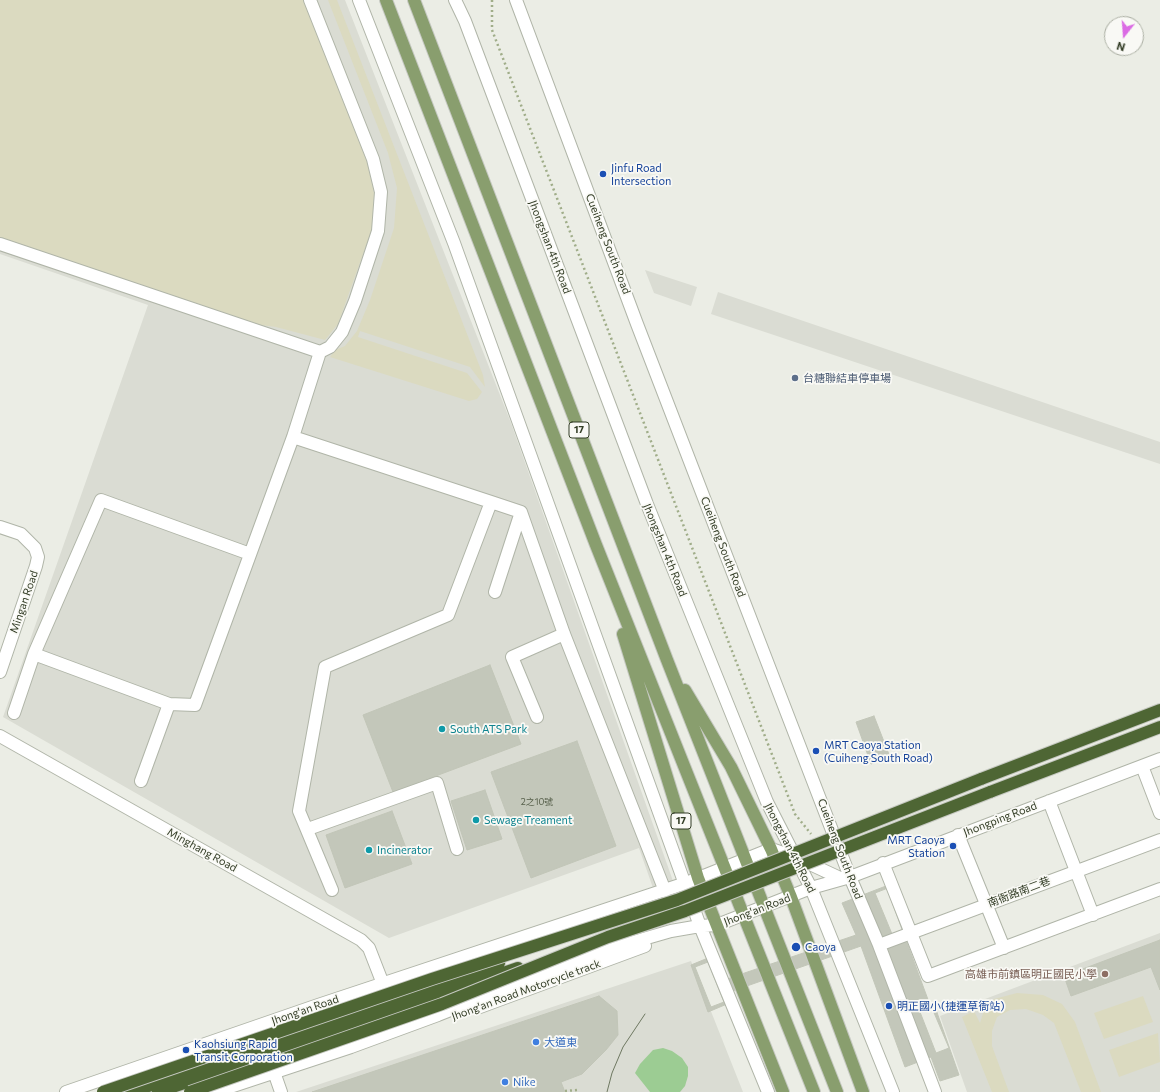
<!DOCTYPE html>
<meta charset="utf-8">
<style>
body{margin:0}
#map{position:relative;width:1160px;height:1092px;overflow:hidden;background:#ebede5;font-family:Commissioner,sans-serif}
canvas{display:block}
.north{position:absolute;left:1104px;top:16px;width:40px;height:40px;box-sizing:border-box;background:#f9f9f5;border:1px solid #aaaea2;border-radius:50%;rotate:197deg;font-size:11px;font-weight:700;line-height:16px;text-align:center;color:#333d26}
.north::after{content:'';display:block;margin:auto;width:14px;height:18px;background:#db6be4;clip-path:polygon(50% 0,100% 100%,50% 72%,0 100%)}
</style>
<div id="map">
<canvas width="1160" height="1092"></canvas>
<div class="north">N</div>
</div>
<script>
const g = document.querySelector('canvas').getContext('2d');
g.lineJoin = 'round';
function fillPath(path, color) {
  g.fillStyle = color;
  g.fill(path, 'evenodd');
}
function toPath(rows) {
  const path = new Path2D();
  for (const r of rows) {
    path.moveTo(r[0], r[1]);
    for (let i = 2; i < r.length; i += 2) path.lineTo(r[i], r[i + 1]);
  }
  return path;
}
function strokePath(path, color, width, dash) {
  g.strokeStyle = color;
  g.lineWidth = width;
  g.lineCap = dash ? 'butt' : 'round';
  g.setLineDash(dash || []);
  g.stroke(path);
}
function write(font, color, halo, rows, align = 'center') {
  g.font = font + ' Commissioner,"Noto Sans TC",sans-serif';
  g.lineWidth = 3.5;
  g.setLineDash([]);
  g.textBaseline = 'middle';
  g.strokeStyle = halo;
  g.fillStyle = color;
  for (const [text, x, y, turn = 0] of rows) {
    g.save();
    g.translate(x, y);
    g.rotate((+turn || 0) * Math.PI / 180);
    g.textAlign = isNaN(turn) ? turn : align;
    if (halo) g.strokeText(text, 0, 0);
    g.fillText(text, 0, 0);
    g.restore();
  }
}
fillPath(toPath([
 [0,0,345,0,511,423,673,881,653,888,639,848,389,938,3,717,148,305,0,254],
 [645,270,697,287,691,306,654,293],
 [718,292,1160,442,1160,464,711,314],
 [1160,933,1160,1092,967,1092,940,1016],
 [691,961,743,1092,296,1092]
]), '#dadcd3');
fillPath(toPath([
 [0,0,303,0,367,162,374,193,372,229,338,324,325,340,276,327,238,322,0,242],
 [328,0,337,0,483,375,485,387,470,367,360,331,358,337,467,373,482,392,477,399,469,401,330,357,335,350,345,346,357,331,370,300,394,228,397,188,388,153],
 [1017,993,1043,995,1062,1004,1075,1022,1101,1092,1081,1092,1054,1023,1043,1015,1026,1009,1010,1010,997,1017,992,1031,992,1046,1009,1092,992,1092,962,1017,974,1011,980,1023,984,1010,994,999],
 [1143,996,1153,1022,1104,1039,1094,1013],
 [1158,1033,1160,1062,1119,1077,1109,1050]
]), '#dbdac0');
fillPath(toPath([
 [663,1048,672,1051,682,1058,688,1067,688,1076,685,1086,680,1092,650,1092,635,1073,640,1064,653,1050]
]), '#9ccc93');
const building = toPath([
 [490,665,521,744,393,792,363,715,490,665],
 [874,716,890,757,871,764,856,722,874,716],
 [577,741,616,846,531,878,491,772,577,741],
 [485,790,502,839,467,850,451,801,485,790],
 [392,811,412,864,345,888,326,835,392,811],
 [886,886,930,1005,934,1004,959,1075,940,1081,931,1057,905,1067,861,946,724,994,727,1004,708,1012,691,965,708,958,727,979,856,935,842,903,886,886],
 [888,888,904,929,892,934,875,893,888,888],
 [1160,940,1160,990,1151,967,1071,996,1064,976,1160,940],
 [708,962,724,1002,711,1007,695,967,708,962],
 [599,996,617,1011,618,1035,606,1050,582,1074,561,1082,565,1092,312,1092,599,996],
 [932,1008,949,1048,936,1053,920,1012,932,1008]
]);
fillPath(building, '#c3c7ba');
strokePath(building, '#c2c6b8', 1);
const minor = toPath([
 [359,0,454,243,700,926,768,1092],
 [455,0,465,21,647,504,767,802,811,888,893,1092],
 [516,0,637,324,850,877,879,945,935,1092],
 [0,244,320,352,330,347,342,332,355,301,378,231,381,192,373,159,310,0],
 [293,437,491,502],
 [521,512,564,634,665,891],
 [0,527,21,534,35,548,38,557,36,566,0,672],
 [495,592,521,512],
 [34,654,169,704,195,705,293,437,320,352],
 [14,713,34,654,101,500,250,554],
 [537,717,512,657,564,634],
 [0,736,361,940,369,948,383,984],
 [1142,766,1160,813],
 [141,781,169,704],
 [1049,801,1093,915],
 [308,829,437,783,457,849],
 [958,835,1004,948],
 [883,863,928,976,1160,889],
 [332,890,299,811,325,667,448,615,491,502,521,512],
 [879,945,1160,840],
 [480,1007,645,946],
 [274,1072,281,1092],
 [66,1092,318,1005,686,883,771,849,795,857,840,878],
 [215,1092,351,1047,438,1015,554,969,619,946,671,931,700,926,717,925,811,888,850,877,1160,759]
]);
const major = toPath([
 [386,0,596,545,814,1092],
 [414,0,667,660,837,1092],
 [623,634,698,878,783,1092],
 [685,690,731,767,771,849,791,897,863,1092]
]);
const highway = toPath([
 [981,779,1160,710],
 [990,792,1160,727],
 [131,1092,433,988,499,963],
 [158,1092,518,968]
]);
strokePath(minor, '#b0b5a8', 14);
strokePath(major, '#c6c9c2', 14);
strokePath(highway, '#c6c9c2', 14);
strokePath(toPath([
 [492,0,492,30,795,814,811,834],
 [565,1091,577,1090]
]), '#a0ad89', 2.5, [2, 3]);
strokePath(minor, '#fff', 12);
strokePath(major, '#899e6e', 12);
strokePath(highway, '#4e6634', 12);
strokePath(toPath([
 [607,1092,612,1073,623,1047,645,1014]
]), '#6e7861', 1);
const highwayBridge = toPath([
 [103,1092,432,979,677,900,981,779],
 [190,1092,442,1004,608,937,685,911,990,792]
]);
strokePath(highwayBridge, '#c6c9c2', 14, []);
strokePath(highwayBridge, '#4e6634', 12);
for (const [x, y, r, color] of [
 [603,174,4,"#1a4fb4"],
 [795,378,4,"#5c6f8a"],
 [442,729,4,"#0f9aa8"],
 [816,751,4,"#1a4fb4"],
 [476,820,4,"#0f9aa8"],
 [953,846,4,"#1a4fb4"],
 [369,850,4,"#0f9aa8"],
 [796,947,5,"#1a4fb4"],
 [1105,974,4,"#8d6e63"],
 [889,1006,4,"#1a4fb4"],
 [536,1042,4,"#3f7fe0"],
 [186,1050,4,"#1a4fb4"],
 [505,1082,4,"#3f7fe0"]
]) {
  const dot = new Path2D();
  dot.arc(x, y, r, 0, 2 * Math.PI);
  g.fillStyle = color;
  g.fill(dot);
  strokePath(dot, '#f9f9f5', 1.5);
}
write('9px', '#57604b', null, [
 ["2之10號",537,802]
]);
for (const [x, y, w] of [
 [579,430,20],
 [681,821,20]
]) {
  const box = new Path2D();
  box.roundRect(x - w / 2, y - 8, w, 16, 3);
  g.fillStyle = '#f9f9f5';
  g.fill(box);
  strokePath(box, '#333d26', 1);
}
write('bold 10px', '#333d26', null, [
 ["17",579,430],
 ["17",681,821]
]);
write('11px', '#164399', '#f9f9f5', [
 ["Jinfu Road",611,168],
 ["Intersection",611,181],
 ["MRT Caoya Station",824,745],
 ["(Cuiheng South Road)",824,758],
 ["MRT Caoya",945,840,"right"],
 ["Station",945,853,"right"],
 ["Caoya",805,947],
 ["明正國小(捷運草衙站)",897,1006],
 ["Kaohsiung Rapid",194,1044],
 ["Transit Corporation",194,1057]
], 'left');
write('11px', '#333d26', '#f9f9f5', [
 ["Cueiheng South Road",608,244,69],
 ["Jhongshan 4th Road",550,247,69],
 ["Cueiheng South Road",723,547,69],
 ["Jhongshan 4th Road",665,550,68],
 ["Mingan Road",24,602,-71],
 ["Jhongping Road",1000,819,-21],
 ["Jhongshan 4th Road",790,848,63],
 ["Cueiheng South Road",840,849,69],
 ["Minghang Road",202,850,29],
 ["南衙路南二巷",1019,892,-21],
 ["Jhong'an Road",757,910,-21],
 ["Jhong'an Road Motorcycle track",526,990,-20],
 ["Jhong'an Road",305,1010,-19]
]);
write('11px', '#4e5e75', '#f9f9f5', [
 ["台糖聯結車停車場",803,378]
], 'left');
write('11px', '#0d838f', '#f9f9f5', [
 ["South ATS Park",450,729],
 ["Sewage Treament",484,820],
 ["Incinerator",377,850]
], 'left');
write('11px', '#785e54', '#f9f9f5', [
 ["高雄市前鎮區明正國民小學",1097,974]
], 'right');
write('11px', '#366cbe', '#f9f9f5', [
 ["大道東",544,1042],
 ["Nike",513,1082]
], 'left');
</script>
